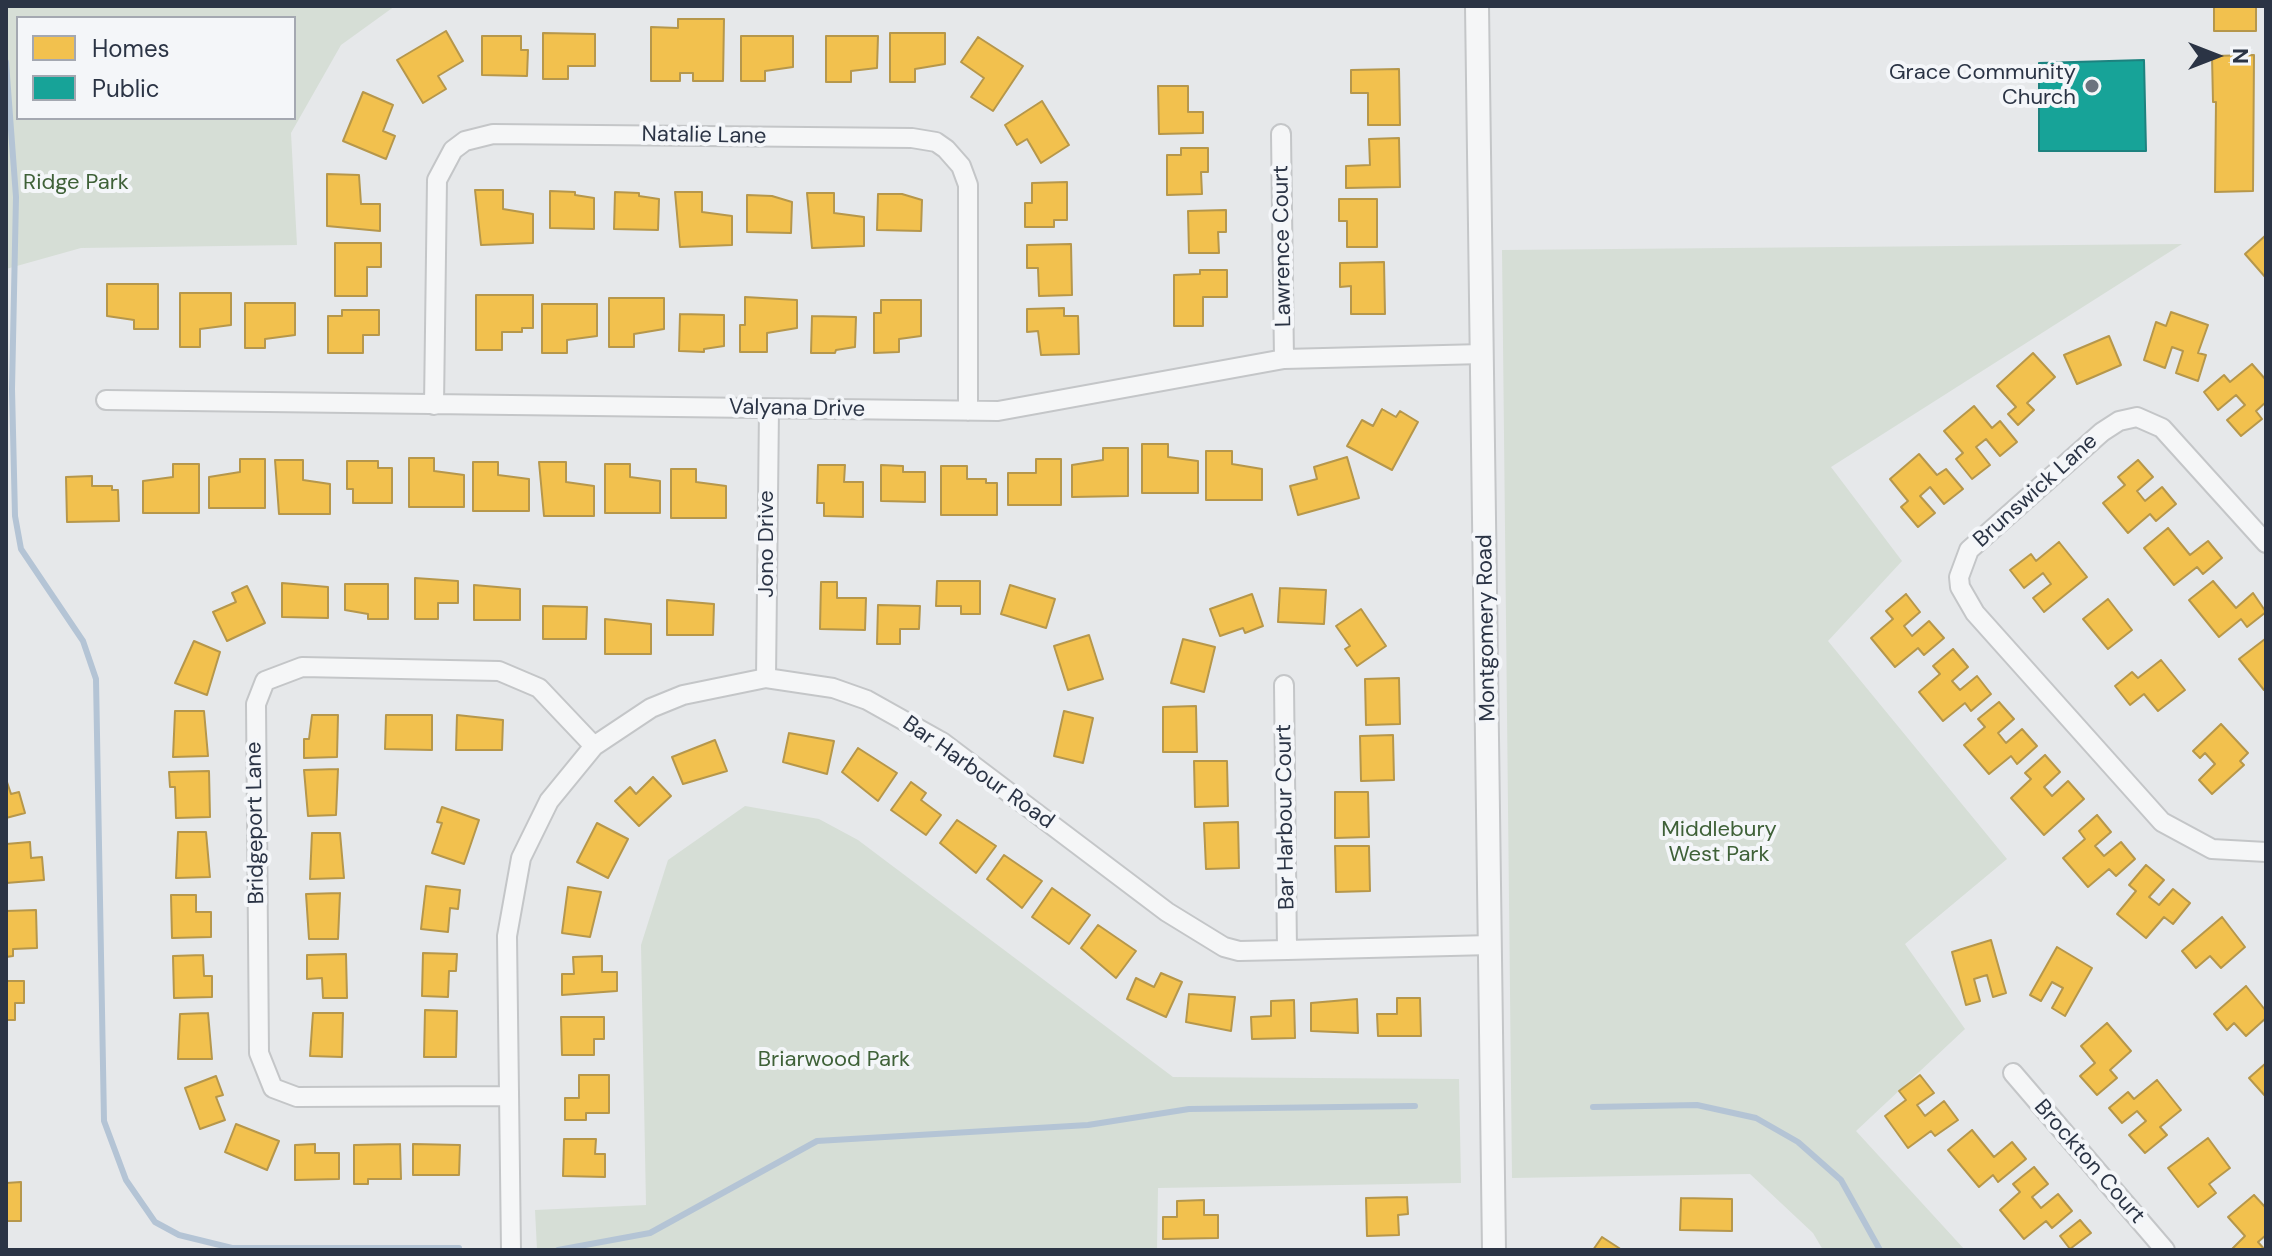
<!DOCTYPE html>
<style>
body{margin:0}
#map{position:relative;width:2272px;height:1256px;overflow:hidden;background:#e6e8ea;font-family:"DM Sans",sans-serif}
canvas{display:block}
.frame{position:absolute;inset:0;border:8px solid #2b3445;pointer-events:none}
.legend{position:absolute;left:16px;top:16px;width:280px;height:104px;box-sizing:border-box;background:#f4f6f9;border:2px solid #a4a8b1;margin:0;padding:10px 14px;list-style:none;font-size:24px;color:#2b3445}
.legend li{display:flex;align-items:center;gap:16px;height:40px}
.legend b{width:40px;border:2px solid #a4a8b1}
.north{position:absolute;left:2176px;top:16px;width:80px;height:80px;-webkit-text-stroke:6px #f4f6f9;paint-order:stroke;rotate:90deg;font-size:22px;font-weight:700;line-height:32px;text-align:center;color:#2b3445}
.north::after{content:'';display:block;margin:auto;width:28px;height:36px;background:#2b3445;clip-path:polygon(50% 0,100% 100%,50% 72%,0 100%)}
</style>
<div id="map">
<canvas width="2272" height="1256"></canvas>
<div class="frame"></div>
<ul class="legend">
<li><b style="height:22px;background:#f2c14e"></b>Homes</li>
<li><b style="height:22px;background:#17a398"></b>Public</li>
</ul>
<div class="north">N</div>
</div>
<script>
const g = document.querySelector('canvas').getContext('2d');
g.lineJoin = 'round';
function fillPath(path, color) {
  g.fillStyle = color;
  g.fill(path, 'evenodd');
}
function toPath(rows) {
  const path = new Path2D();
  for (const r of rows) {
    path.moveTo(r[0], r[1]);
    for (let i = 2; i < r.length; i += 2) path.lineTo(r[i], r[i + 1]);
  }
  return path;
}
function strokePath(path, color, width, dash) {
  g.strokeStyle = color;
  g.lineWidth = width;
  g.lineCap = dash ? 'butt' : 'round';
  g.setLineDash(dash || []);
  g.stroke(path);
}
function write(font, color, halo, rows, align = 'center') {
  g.font = font + ' "DM Sans",sans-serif';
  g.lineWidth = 8;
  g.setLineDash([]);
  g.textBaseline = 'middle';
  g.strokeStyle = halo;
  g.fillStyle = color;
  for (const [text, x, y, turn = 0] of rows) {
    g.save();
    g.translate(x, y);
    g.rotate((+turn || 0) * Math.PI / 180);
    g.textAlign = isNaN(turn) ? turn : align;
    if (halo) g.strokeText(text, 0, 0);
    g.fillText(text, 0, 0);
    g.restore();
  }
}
fillPath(toPath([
 [6,6,395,6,341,45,291,133,297,245,81,248,6,269],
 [18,18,294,18,294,118,18,118],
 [2182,244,1831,467,1902,561,1828,641,2007,859,1905,944,1965,1029,1856,1131,1965,1250,1823,1250,1813,1233,1750,1174,1512,1178,1502,250],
 [745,806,819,819,858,840,1173,1077,1459,1079,1461,1183,1158,1188,1157,1250,537,1250,535,1210,646,1205,641,945,668,860]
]), '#d6ded6');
const homes = toPath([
 [2214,6,2256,6,2256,31,2214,31,2214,6],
 [678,19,724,19,723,81,693,81,693,73,680,73,680,81,651,81,651,27,678,28,678,19],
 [446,31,463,61,438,76,446,89,423,103,397,60,446,31],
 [543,33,595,34,595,66,568,66,568,79,543,79,543,33],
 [890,33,945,33,945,64,915,69,915,82,890,82,890,33],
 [482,36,521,36,521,50,528,50,527,76,482,75,482,36],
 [741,36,793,36,793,67,765,71,765,81,741,81,741,36],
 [826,36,878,36,877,68,851,71,851,82,826,82,826,36],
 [978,37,1023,66,993,111,971,97,984,78,961,62,978,37],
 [2254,55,2253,191,2215,192,2216,102,2213,102,2212,56,2254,55],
 [1399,69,1400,125,1368,125,1368,93,1351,93,1351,70,1399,69],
 [1158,86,1188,86,1188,112,1203,112,1203,133,1159,134,1158,86],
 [363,92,393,105,383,131,395,136,386,159,343,141,363,92],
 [1042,101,1069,145,1041,163,1027,139,1017,145,1005,125,1042,101],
 [1399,138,1400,187,1346,188,1346,166,1370,165,1369,139,1399,138],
 [1181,148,1208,148,1208,172,1201,172,1202,194,1167,195,1167,155,1181,155,1181,148],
 [327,174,359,175,361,204,380,204,380,231,327,226,327,174],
 [1067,182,1067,220,1054,220,1054,227,1025,227,1025,203,1032,203,1032,183,1067,182],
 [475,190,503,190,503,209,533,214,533,243,481,245,475,190],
 [550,191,575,192,575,195,594,198,594,229,550,228,550,191],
 [615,192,639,193,639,196,659,199,658,230,614,229,615,192],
 [675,192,702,192,702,212,732,216,732,245,680,247,675,192],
 [807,193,834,193,834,213,864,217,864,246,812,248,807,193],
 [878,194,902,194,922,200,921,231,877,230,878,194],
 [747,195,772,196,792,202,791,233,747,232,747,195],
 [1339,199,1377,199,1377,247,1347,247,1347,221,1339,221,1339,199],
 [1226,210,1226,232,1218,232,1219,253,1189,253,1188,211,1226,210],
 [2266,235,2266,278,2245,254,2266,235],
 [335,243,381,243,381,267,367,267,367,296,335,296,335,243],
 [1071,244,1072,295,1039,296,1038,268,1027,268,1027,245,1071,244],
 [1384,262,1385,314,1351,314,1351,286,1340,287,1340,263,1384,262],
 [1200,270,1227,270,1227,297,1203,297,1203,326,1174,326,1174,275,1200,274,1200,270],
 [107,284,158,284,158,329,134,329,134,320,107,316,107,284],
 [180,293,231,293,231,325,200,329,200,347,180,347,180,293],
 [476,295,533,295,533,328,522,328,522,332,502,332,502,350,476,350,476,295],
 [745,297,797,300,797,328,767,333,767,352,740,352,740,325,745,325,745,297],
 [609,298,664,298,664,329,634,334,634,347,609,347,609,298],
 [881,300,921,300,921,336,899,339,899,352,874,353,874,313,881,313,881,300],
 [245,303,295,303,295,335,265,339,265,348,245,348,245,303],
 [542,304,597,304,597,336,567,340,567,353,542,353,542,304],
 [1064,308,1064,316,1078,316,1079,354,1041,355,1038,331,1027,332,1027,309,1064,308],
 [342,310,379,310,379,335,363,335,363,353,328,353,328,316,342,316,342,310],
 [2171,312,2208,325,2198,353,2206,355,2198,381,2176,373,2183,351,2172,347,2165,368,2144,360,2156,322,2166,326,2171,312],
 [680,314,724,315,724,346,704,349,704,352,679,351,680,314],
 [812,316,856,317,855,347,836,350,835,353,811,353,812,316],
 [2109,336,2121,365,2077,384,2064,355,2109,336],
 [2033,353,2055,377,2027,403,2034,410,2018,425,2008,414,2016,407,1997,386,2033,353],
 [2252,364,2266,380,2266,402,2256,411,2262,419,2241,436,2227,420,2245,405,2236,395,2218,410,2204,392,2224,375,2230,382,2252,364],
 [1974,406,1992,428,2000,421,2017,442,2000,456,1986,439,1976,447,1990,465,1972,479,1956,459,1963,453,1944,431,1974,406],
 [1382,409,1396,417,1400,411,1418,422,1392,470,1347,446,1362,420,1373,426,1382,409],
 [1142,444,1168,444,1168,457,1198,461,1198,493,1142,493,1142,444],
 [1103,448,1128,448,1128,496,1072,497,1072,465,1103,460,1103,448],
 [1206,451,1232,451,1232,464,1262,469,1262,500,1206,500,1206,451],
 [1919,454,1937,475,1946,469,1963,489,1944,504,1930,487,1920,496,1935,513,1918,527,1901,507,1908,501,1890,479,1919,454],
 [1347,457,1359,498,1298,515,1290,486,1317,479,1314,467,1347,457],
 [409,458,434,458,434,471,464,475,464,507,409,507,409,458],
 [240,459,265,459,265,508,209,508,209,477,240,472,240,459],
 [1036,459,1061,459,1061,505,1008,505,1008,473,1036,473,1036,459],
 [275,460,303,460,303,480,330,484,330,514,279,514,275,460],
 [2138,460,2153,477,2137,491,2145,501,2162,487,2176,504,2156,521,2150,514,2128,533,2103,503,2125,485,2118,477,2138,460],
 [347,461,378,461,378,468,392,468,392,503,353,503,353,489,347,489,347,461],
 [473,462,498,462,498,475,529,479,529,511,473,511,473,462],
 [539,462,566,462,566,482,594,486,594,516,544,516,539,462],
 [173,464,199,464,199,513,143,513,143,481,173,477,173,464],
 [605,464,630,464,630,477,660,481,660,513,605,513,605,464],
 [818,465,845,465,844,482,863,482,863,517,824,516,824,503,817,503,818,465],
 [881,465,903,466,903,472,925,472,925,502,881,501,881,465],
 [941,466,967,466,967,479,986,479,986,483,997,483,997,515,941,515,941,466],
 [671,469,696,469,696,482,726,486,726,518,671,518,671,469],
 [92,476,92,486,112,486,112,490,118,490,119,521,67,522,66,477,92,476],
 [2168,528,2190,555,2208,541,2222,558,2203,574,2197,567,2174,585,2144,548,2168,528],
 [2059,542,2087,577,2044,612,2033,598,2051,584,2043,573,2024,588,2010,570,2031,554,2036,561,2059,542],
 [415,578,458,581,458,603,438,603,438,619,415,619,415,578],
 [937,581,980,581,980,614,961,614,961,606,936,606,937,581],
 [2213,581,2236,608,2253,593,2266,612,2247,627,2241,619,2219,637,2189,600,2213,581],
 [821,582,837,582,837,598,866,598,865,630,820,629,821,582],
 [282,583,328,587,328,618,282,617,282,583],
 [345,584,388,584,388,619,368,619,368,614,345,610,345,584],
 [474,585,520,589,520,620,474,620,474,585],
 [1010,585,1055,599,1046,628,1001,614,1010,585],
 [247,586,265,623,227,641,213,612,236,602,232,593,247,586],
 [1280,588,1326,590,1324,624,1278,622,1280,588],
 [1252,594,1263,626,1245,633,1243,628,1220,636,1210,609,1252,594],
 [1906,594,1920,612,1904,626,1912,636,1929,621,1944,638,1924,655,1918,648,1895,667,1871,638,1893,619,1886,611,1906,594],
 [2108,599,2132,630,2108,649,2083,619,2108,599],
 [667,600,714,604,713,635,667,635,667,600],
 [878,605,920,606,919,629,900,629,900,644,877,644,878,605],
 [543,606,587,607,586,639,543,639,543,606],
 [1361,609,1386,646,1357,666,1345,649,1350,646,1336,626,1361,609],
 [605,619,651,624,651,654,605,654,605,619],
 [1089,635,1103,679,1068,690,1054,646,1089,635],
 [1183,639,1215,647,1204,692,1171,683,1183,639],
 [2265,639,2266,689,2264,690,2239,659,2265,639],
 [194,641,220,652,207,695,175,683,194,641],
 [1953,649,1968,667,1952,681,1960,690,1977,676,1991,694,1971,711,1965,703,1943,721,1919,692,1940,674,1933,666,1953,649],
 [2161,660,2185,690,2158,711,2144,694,2130,705,2115,686,2132,672,2138,678,2161,660],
 [1399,678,1400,724,1366,725,1365,679,1399,678],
 [1999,702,2014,719,1998,733,2006,743,2022,729,2037,746,2017,764,2011,756,1989,774,1964,745,1985,727,1978,719,1999,702],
 [1196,706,1197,752,1163,752,1163,707,1196,706],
 [175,711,204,711,208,756,173,757,175,711],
 [1064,711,1093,718,1083,763,1054,756,1064,711],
 [312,715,338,715,337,757,304,758,304,739,309,739,312,715],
 [386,715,432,715,432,750,385,749,386,715],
 [457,715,503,720,502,750,456,750,457,715],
 [2221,724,2248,753,2240,761,2244,765,2212,794,2199,780,2215,764,2205,753,2200,758,2193,751,2221,724],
 [789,733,834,741,827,774,783,762,789,733],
 [1393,735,1394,780,1361,781,1360,736,1393,735],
 [715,740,727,771,683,784,672,757,715,740],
 [858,748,897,773,878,801,842,772,858,748],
 [2045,755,2060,772,2044,787,2052,796,2068,781,2084,799,2044,835,2011,798,2031,779,2025,773,2045,755],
 [1194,761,1227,761,1228,806,1195,807,1194,761],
 [338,769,336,815,308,816,304,770,338,769],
 [209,771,210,817,176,818,175,787,170,787,169,772,209,771],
 [653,777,671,796,639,826,615,801,630,787,636,794,653,777],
 [6,779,11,794,19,792,25,813,6,818,6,779],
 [911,782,926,793,921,800,941,815,926,835,891,810,911,782],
 [1335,792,1368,792,1369,837,1335,838,1335,792],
 [442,807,479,820,464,864,432,853,442,823,437,822,442,807],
 [2097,815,2111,832,2095,846,2104,856,2121,842,2135,859,2116,876,2109,869,2088,887,2063,858,2085,839,2079,831,2097,815],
 [957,820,996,846,976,873,940,843,957,820],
 [1238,822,1239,868,1206,869,1204,823,1238,822],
 [597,823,628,839,608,878,577,862,597,823],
 [178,832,206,832,210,877,176,878,178,832],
 [312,833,340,833,344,878,310,879,312,833],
 [30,842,31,858,42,857,44,880,6,883,6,844,30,842],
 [1335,846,1369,846,1370,891,1336,892,1335,846],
 [1004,855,1042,881,1022,908,987,879,1004,855],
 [2146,865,2164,880,2149,897,2159,905,2173,889,2190,903,2173,924,2164,917,2146,938,2117,914,2136,891,2129,885,2146,865],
 [426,886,460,890,458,909,450,908,448,932,421,929,426,886],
 [568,887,601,892,590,937,562,933,568,887],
 [1052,888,1090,915,1069,944,1032,917,1052,888],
 [340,893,338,939,309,939,306,894,340,893],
 [171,895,196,895,196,912,211,912,211,937,172,938,171,895],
 [36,910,37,948,13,949,13,956,6,957,6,911,36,910],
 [2222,917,2245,947,2221,968,2210,956,2196,968,2182,951,2222,917],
 [1098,925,1136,951,1116,978,1081,948,1098,925],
 [1991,940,2006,993,1993,997,1987,975,1974,979,1980,1001,1966,1005,1952,952,1991,940],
 [2057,947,2092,968,2065,1016,2052,1008,2063,988,2052,982,2041,1001,2030,995,2057,947],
 [423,953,457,954,456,971,449,971,448,997,422,996,423,953],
 [346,954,347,998,323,998,322,978,307,979,307,955,346,954],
 [203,955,204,976,212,976,212,997,174,998,173,956,203,955],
 [602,956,602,972,617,972,617,991,562,995,562,974,574,974,573,957,602,956],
 [1161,973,1182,982,1166,1017,1127,999,1136,978,1154,987,1161,973],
 [6,981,24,981,24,1003,15,1003,15,1020,6,1020,6,981],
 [2246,986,2266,1011,2266,1018,2246,1036,2234,1023,2227,1030,2214,1014,2246,986],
 [1189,994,1235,997,1231,1031,1186,1022,1189,994],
 [1397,998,1420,998,1421,1036,1378,1036,1377,1014,1397,1014,1397,998],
 [1357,999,1358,1033,1311,1031,1311,1003,1357,999],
 [1294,1000,1295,1038,1252,1039,1251,1017,1271,1016,1271,1001,1294,1000],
 [425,1010,457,1011,456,1057,424,1057,425,1010],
 [208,1013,212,1059,178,1059,180,1014,208,1013],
 [313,1013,343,1013,342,1057,310,1056,313,1013],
 [561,1017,604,1017,604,1039,594,1039,594,1055,562,1055,561,1017],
 [2107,1023,2131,1051,2110,1070,2117,1078,2097,1095,2080,1076,2095,1063,2081,1046,2107,1023],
 [2266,1063,2266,1097,2249,1078,2266,1063],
 [579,1075,609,1075,609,1113,586,1113,586,1120,565,1120,565,1098,579,1098,579,1075],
 [1920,1075,1934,1093,1917,1105,1925,1116,1944,1101,1958,1120,1935,1136,1931,1131,1908,1148,1885,1116,1906,1100,1899,1091,1920,1075],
 [216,1076,223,1095,216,1097,225,1120,200,1129,185,1088,216,1076],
 [2157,1080,2181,1110,2160,1127,2167,1135,2145,1153,2129,1135,2146,1121,2137,1111,2122,1123,2109,1108,2128,1092,2134,1099,2157,1080],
 [236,1124,279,1141,267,1170,225,1152,236,1124],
 [1972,1130,1994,1157,2012,1142,2026,1159,1998,1182,1993,1175,1979,1187,1948,1150,1972,1130],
 [2208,1138,2230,1168,2209,1184,2216,1193,2198,1207,2168,1168,2208,1138],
 [564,1139,596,1139,595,1154,605,1154,605,1177,563,1176,564,1139],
 [315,1144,315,1153,339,1153,339,1179,295,1180,295,1145,315,1144],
 [400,1144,401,1179,368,1179,368,1184,354,1184,354,1145,400,1144],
 [413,1144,460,1145,459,1175,413,1175,413,1144],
 [2034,1167,2048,1184,2032,1197,2041,1208,2058,1194,2072,1211,2052,1228,2046,1221,2024,1239,2000,1210,2020,1192,2013,1184,2034,1167],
 [21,1182,21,1221,6,1221,6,1183,21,1182],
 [2254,1195,2266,1208,2266,1235,2258,1242,2265,1250,2231,1250,2245,1236,2228,1217,2254,1195],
 [1407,1197,1408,1214,1398,1215,1399,1235,1367,1236,1366,1198,1407,1197],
 [1681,1198,1732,1199,1732,1231,1680,1230,1681,1198],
 [1204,1200,1204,1215,1218,1215,1218,1238,1163,1239,1163,1217,1177,1217,1177,1201,1204,1200],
 [2080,1220,2091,1233,2070,1249,2060,1236,2080,1220],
 [1602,1237,1622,1250,1593,1250,1602,1237]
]);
fillPath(homes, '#f2c14e');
strokePath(homes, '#b6974b', 2);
const public = toPath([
 [2144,60,2146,151,2039,151,2039,63,2144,60]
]);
fillPath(public, '#17a398');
strokePath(public, '#1d827f', 2);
strokePath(toPath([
 [6,62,16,197,12,389,15,516,21,549,83,641,96,679,104,1121,126,1180,155,1222,179,1235,232,1248,459,1248],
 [1593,1107,1697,1105,1756,1118,1798,1142,1841,1180,1880,1250],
 [558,1250,650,1233,817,1141,1088,1125,1189,1109,1415,1106]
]), '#b4c4d5', 6);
const minor = toPath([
 [1281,134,1284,359],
 [106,400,998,411,1284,359,1483,354],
 [434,405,437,180,453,150,465,141,493,134,912,138,936,142,946,149,961,166,968,185,968,411],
 [2266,543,2162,428,2137,417,2119,421,2102,432,1969,550,1959,577,1960,587,1975,613,2162,822,2212,849,2266,852],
 [766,678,769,409],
 [1284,685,1287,950],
 [2013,1073,2165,1250],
 [509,1096,297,1097,273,1088,259,1053,256,704,265,681,302,667,499,671,539,688,594,746],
 [511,1250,507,936,521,858,549,801,594,746,651,708,683,695,766,678,833,688,867,700,942,742,1167,912,1224,947,1239,951,1287,950,1491,945]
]);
const tertiary = toPath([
 [1477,6,1494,1250]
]);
strokePath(minor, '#c4c6c8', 22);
strokePath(tertiary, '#c4c6c8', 26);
strokePath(minor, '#f5f6f7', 18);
strokePath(tertiary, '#f5f6f7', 22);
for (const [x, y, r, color] of [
 [2092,86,8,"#6c737f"]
]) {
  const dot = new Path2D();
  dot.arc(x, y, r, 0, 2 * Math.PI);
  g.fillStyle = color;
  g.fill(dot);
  strokePath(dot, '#f4f6f9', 3);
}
write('22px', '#2b3445', '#f4f6f9', [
 ["Grace Community",2076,73],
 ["Church",2076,98]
], 'right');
write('22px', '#2b3445', '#f4f6f9', [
 ["Natalie Lane",704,136,1],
 ["Lawrence Court",1283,246,-91],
 ["Valyana Drive",797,409,1],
 ["Brunswick Lane",2036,491,-42],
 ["Jono Drive",767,544,-90],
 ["Montgomery Road",1487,628,-91],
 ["Bar Harbour Road",978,773,35],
 ["Bar Harbour Court",1286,817,-91],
 ["Bridgeport Lane",256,823,-91],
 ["Brockton Court",2089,1162,49]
]);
write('22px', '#3f6138', '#f4f6f9', [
 ["Ridge Park",76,183],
 ["Middlebury",1719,830],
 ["West Park",1719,855],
 ["Briarwood Park",834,1060]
]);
</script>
